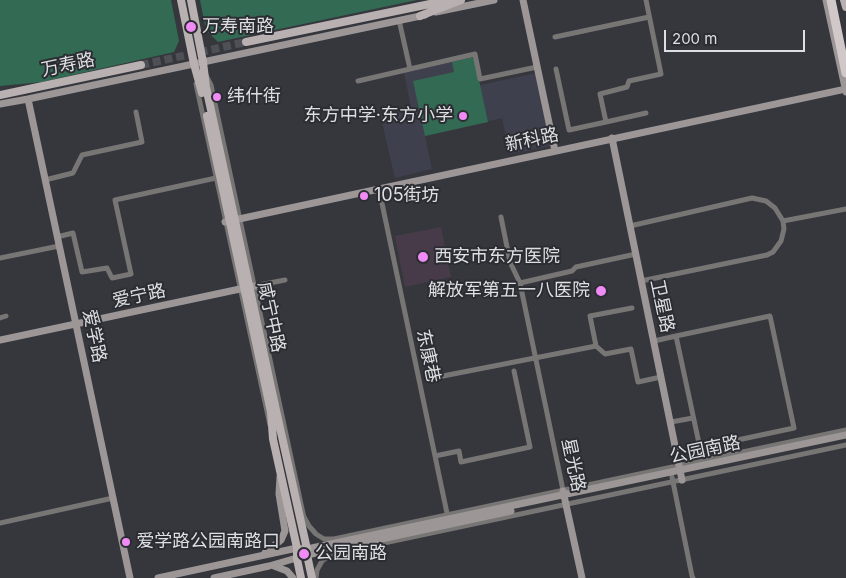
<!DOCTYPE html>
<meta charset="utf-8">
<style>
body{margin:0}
#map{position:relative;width:846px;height:578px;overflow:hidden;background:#36373d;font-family:Inter,sans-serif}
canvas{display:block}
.scale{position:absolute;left:664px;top:30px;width:141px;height:22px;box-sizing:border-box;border:2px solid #dedfe2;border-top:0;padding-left:6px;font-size:15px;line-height:18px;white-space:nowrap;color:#dedfe2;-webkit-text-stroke:4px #2c2d33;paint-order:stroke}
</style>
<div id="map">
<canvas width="846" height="578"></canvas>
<div class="scale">200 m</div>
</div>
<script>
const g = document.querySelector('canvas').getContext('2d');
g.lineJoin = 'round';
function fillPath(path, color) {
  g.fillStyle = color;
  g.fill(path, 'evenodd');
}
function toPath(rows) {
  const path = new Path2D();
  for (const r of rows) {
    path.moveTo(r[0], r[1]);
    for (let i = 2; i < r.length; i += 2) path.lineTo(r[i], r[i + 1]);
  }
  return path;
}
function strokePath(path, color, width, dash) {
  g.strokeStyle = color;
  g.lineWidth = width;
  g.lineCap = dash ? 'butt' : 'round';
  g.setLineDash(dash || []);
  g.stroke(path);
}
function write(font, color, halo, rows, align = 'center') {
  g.font = font + ' Inter,"Noto Sans SC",sans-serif';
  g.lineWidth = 4;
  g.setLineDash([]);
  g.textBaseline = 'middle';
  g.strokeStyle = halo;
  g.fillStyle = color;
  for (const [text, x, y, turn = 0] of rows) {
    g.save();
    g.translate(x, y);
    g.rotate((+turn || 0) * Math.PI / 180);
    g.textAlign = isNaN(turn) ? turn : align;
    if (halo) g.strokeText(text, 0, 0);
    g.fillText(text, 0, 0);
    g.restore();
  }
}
fillPath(toPath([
 [474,57,480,85,537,73,551,146,510,154,502,118,425,136,432,169,395,178,380,114,411,107,404,73]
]), '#3e414d');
fillPath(toPath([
 [441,227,451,277,405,287,395,236]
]), '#473b4a');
fillPath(toPath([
 [0,0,171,0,179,41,174,52,42,82,0,86],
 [200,0,417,0,218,42,206,30],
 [474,57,488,122,425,136,413,81,454,72,452,62]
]), '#336a53');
strokePath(toPath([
 [141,65,246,42]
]), '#4f5056', 8, [8, 4]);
strokePath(toPath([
 [399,20,410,69],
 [555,37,649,17],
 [556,69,569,130,606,122,600,94,627,87,629,81,661,74,646,0],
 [206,75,211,85,304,518],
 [358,81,475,54,480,79,537,67],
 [196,84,270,425],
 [606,122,646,113],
 [45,180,73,173,82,155,142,142,136,112],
 [379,189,448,518],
 [501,217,510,262,520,283,563,490],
 [783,221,846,209],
 [630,226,752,198,766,201,775,208,783,221,784,229,781,241,773,252,767,255,641,281],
 [57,237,73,233,82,272,107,268,112,278,131,274,115,200,216,178],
 [0,258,59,246],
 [520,283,572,271,576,267,636,254],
 [254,286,285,280],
 [0,318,6,316],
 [654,341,676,336,770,316,794,428,700,448,676,336],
 [596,346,590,316,632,308],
 [443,376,596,346,605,354,631,349,638,382,661,377],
 [671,422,693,418],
 [435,456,459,451,461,462,530,447,514,371],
 [672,477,692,576,693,578],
 [304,517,309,526,316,534,324,539,334,539,846,430],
 [0,523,113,498],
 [316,578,317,570,322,561,332,554,846,445]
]), '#787575', 5);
strokePath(toPath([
 [523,0,555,151],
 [826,0,846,92],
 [436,12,494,0],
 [28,99,130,578],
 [0,104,28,99,425,15],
 [612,138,682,480],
 [225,222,846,89],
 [0,340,254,286],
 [563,491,582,578],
 [265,553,281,540,285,531,279,494,280,477],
 [274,566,287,571,293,578],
 [158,578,297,548,307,549,846,435],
 [214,578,269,566,307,555,511,511]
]), '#9c9697', 7);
strokePath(toPath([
 [181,0,194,64,202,93],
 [191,0,203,62,206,87,276,410,307,549,307,555,312,578],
 [844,0,846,7],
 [420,16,461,0],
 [246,42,449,0],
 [0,95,141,65],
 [207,116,271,412,273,439,297,548,297,559,301,578]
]), '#b8b0b1', 8);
strokePath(toPath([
 [831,0,846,73]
]), '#d1c8c9', 9);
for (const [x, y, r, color] of [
 [191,27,6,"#f08bf5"],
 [217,97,5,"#f08bf5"],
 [463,116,5,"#f08bf5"],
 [364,196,5,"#f08bf5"],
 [423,257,6,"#f08bf5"],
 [601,291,6,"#f08bf5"],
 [126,542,5,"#f08bf5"],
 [304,554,6,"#f08bf5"]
]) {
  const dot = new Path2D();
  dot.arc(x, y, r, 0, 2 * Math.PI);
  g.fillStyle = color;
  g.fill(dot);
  strokePath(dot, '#2c2d33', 2);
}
write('18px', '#dedfe2', '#2c2d33', [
 ["万寿南路",202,27],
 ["纬什街",227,97],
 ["东方中学·东方小学",453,116,"right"],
 ["105街坊",374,196],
 ["西安市东方医院",434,257],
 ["解放军第五一八医院",590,291,"right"],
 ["爱学路公园南路口",136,542],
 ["公园南路",315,554]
], 'left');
write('18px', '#dedfe2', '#2c2d33', [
 ["万寿路",68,65,-12],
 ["新科路",532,140,-12],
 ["爱宁路",139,296,-12],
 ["卫星路",662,306,78],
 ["咸宁中路",271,317,78],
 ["爱学路",94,336,78],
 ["东康巷",428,356,78],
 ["公园南路",705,450,-12],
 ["星光路",573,465,78]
]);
</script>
